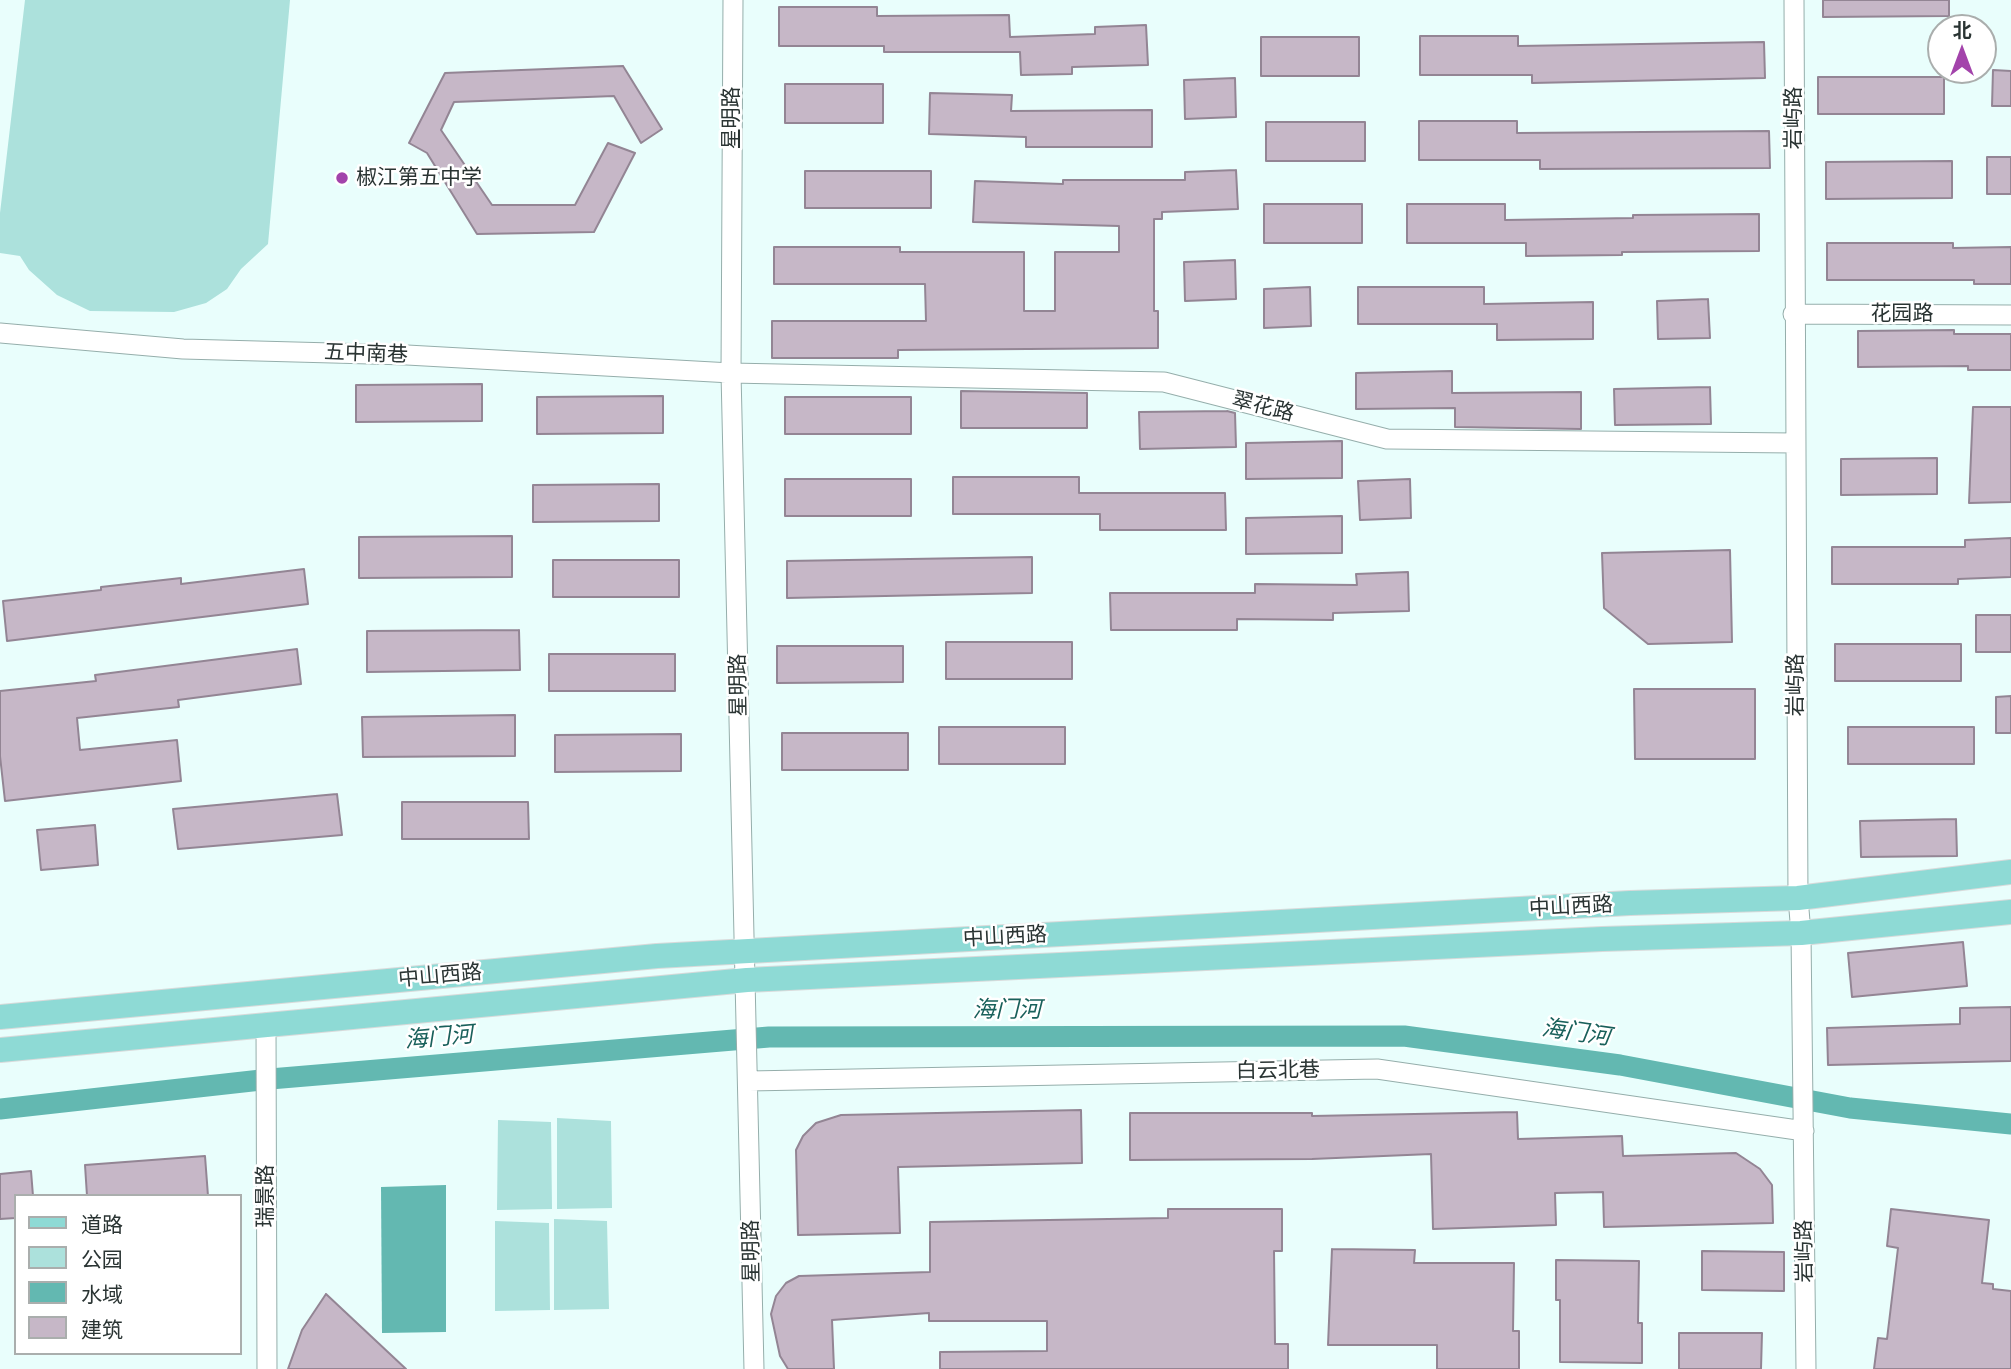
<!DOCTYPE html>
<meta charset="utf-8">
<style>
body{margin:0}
#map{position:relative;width:2011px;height:1369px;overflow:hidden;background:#e9fefc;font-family:"PT Sans Narrow","Noto Sans SC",sans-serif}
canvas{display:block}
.legend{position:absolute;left:14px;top:1194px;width:228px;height:161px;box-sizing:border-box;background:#fff;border:2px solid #aaaead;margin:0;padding:9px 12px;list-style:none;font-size:21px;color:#2a3433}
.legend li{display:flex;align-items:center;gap:14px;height:35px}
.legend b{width:35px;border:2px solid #aaaead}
.north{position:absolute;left:1927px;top:14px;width:70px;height:70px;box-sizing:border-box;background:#fff;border:2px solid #aaaead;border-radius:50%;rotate:0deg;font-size:19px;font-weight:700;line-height:28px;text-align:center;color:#2a3433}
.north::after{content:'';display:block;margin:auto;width:24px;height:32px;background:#a343ab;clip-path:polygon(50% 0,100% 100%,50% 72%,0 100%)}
</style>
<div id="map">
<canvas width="2011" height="1369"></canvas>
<ul class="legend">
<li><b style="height:9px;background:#8edad5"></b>道路</li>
<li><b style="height:19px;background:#ace1dc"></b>公园</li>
<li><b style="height:19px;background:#63b8b1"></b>水域</li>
<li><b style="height:19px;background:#c6b7c7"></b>建筑</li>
</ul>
<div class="north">北</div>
</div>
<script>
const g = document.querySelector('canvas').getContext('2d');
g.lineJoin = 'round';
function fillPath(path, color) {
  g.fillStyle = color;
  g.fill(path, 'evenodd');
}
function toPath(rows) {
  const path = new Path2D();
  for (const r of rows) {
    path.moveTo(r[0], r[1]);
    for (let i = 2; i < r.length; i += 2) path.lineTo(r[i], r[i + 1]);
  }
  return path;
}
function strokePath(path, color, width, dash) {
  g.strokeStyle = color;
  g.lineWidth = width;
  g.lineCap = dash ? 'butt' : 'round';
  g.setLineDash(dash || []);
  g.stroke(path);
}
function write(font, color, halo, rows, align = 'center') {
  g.font = font + ' "PT Sans Narrow","Noto Sans SC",sans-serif';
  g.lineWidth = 5;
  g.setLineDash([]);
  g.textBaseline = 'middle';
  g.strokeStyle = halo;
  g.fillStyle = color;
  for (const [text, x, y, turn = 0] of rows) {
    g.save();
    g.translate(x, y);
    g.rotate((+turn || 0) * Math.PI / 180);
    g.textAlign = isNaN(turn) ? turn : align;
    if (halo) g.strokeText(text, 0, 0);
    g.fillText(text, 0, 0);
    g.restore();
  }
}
fillPath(toPath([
 [25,0,290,0,268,244,241,269,227,289,206,303,174,312,90,311,57,295,29,270,20,256,0,253,0,213],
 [557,1118,611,1121,612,1208,557,1209],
 [498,1120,551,1122,552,1209,497,1210],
 [554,1219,607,1221,609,1309,554,1310],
 [495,1221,549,1223,550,1310,495,1311]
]), '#ace1dc');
fillPath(toPath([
 [446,1185,446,1332,382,1333,381,1187]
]), '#63b8b1');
strokePath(toPath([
 [0,1109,270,1079,769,1037,1404,1036,1620,1065,1850,1108,2011,1124]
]), '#63b8b1', 21);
const building = toPath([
 [1823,0,1949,0,1949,16,1823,17,1823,0],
 [779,7,877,7,877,16,1009,15,1010,37,1095,34,1095,27,1146,25,1148,65,1072,67,1072,74,1021,75,1020,52,884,52,884,46,779,46,779,7],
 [1420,36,1518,36,1518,46,1764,42,1765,78,1532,83,1532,75,1420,75,1420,36],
 [1261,37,1359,37,1359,76,1261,76,1261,37],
 [623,66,662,129,641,143,614,96,454,102,441,130,492,205,575,205,608,143,635,153,594,232,477,234,427,153,409,143,445,73,623,66],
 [1993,70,2011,71,2011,106,1992,106,1993,70],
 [1818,77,1944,77,1944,114,1818,114,1818,77],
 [1235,78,1236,117,1185,119,1184,80,1235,78],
 [785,84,883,84,883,123,785,123,785,84],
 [930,93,1012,95,1011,111,1152,110,1152,147,1026,147,1026,137,929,134,930,93],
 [1419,121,1517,121,1517,133,1769,131,1770,168,1540,169,1540,160,1419,160,1419,121],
 [1266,122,1365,122,1365,161,1266,161,1266,122],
 [1987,157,2011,157,2011,194,1987,194,1987,157],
 [1952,161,1952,198,1826,199,1826,162,1952,161],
 [1236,170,1238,209,1162,212,1162,219,1154,219,1154,311,1158,311,1158,348,898,350,898,358,772,358,772,321,926,321,925,284,774,284,774,247,900,247,900,252,1024,252,1024,311,1055,311,1055,252,1119,252,1119,226,973,222,975,181,1063,184,1063,180,1185,180,1185,172,1236,170],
 [805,171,931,171,931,208,805,208,805,171],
 [1264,204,1362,204,1362,243,1264,243,1264,204],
 [1407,204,1505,204,1505,220,1633,218,1633,215,1759,214,1759,251,1622,252,1622,255,1526,256,1526,243,1407,243,1407,204],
 [1827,243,1953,243,1953,248,2011,247,2011,284,1974,284,1974,280,1827,280,1827,243],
 [1235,260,1236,299,1185,301,1184,262,1235,260],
 [1310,287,1311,326,1264,328,1264,289,1310,287],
 [1358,287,1484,287,1484,304,1593,302,1593,339,1497,340,1497,324,1358,324,1358,287],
 [1708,299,1710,338,1658,339,1657,301,1708,299],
 [1954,330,1954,334,2011,334,2011,370,1968,370,1968,366,1858,367,1858,331,1954,330],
 [1452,371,1452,393,1581,392,1581,429,1455,427,1455,408,1356,409,1356,373,1452,371],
 [482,384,482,421,356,422,356,385,482,384],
 [1710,387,1711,424,1615,425,1614,389,1710,387],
 [961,391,1087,393,1087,428,961,428,961,391],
 [663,396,663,433,537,434,537,397,663,396],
 [785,397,911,397,911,434,785,434,785,397],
 [1973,407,2011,407,2011,502,1969,503,1973,407],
 [1227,411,1235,413,1236,447,1140,449,1139,412,1227,411],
 [1342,441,1342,478,1246,479,1246,443,1342,441],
 [1937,458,1937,494,1841,495,1841,459,1937,458],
 [953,477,1079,477,1079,493,1225,493,1226,530,1100,530,1100,514,953,514,953,477],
 [785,479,911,479,911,516,785,516,785,479],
 [1410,479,1411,518,1360,520,1358,481,1410,479],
 [659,484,659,521,533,522,533,485,659,484],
 [1342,516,1342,553,1246,554,1246,518,1342,516],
 [512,536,512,577,359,578,359,537,512,536],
 [2011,538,2011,577,1958,579,1958,584,1832,584,1832,547,1965,547,1965,540,2011,538],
 [1730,550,1732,642,1648,644,1604,608,1602,553,1730,550],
 [1032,557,1032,593,787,598,787,561,1032,557],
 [553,560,679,560,679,597,553,597,553,560],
 [304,569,308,604,7,641,3,601,101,590,101,587,181,578,181,584,304,569],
 [1408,572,1409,611,1333,613,1333,620,1237,619,1237,630,1111,630,1110,593,1255,593,1255,584,1357,585,1356,574,1408,572],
 [1976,615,2011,615,2011,652,1976,652,1976,615],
 [519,630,520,670,367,672,367,631,519,630],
 [946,642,1072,642,1072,679,946,679,946,642],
 [1835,644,1961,644,1961,681,1835,681,1835,644],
 [777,646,903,646,903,682,777,683,777,646],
 [297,649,301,684,178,700,179,707,77,718,80,750,177,740,181,781,5,801,0,756,0,691,96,681,95,675,297,649],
 [549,654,675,654,675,691,549,691,549,654],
 [1634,689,1755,689,1755,759,1635,759,1634,689],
 [2011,696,2011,733,1996,733,1996,697,2011,696],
 [515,715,515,756,363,757,362,717,515,715],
 [939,727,1065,727,1065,764,939,764,939,727],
 [1848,727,1974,727,1974,764,1848,764,1848,727],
 [782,733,908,733,908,770,782,770,782,733],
 [681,734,681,771,555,772,555,735,681,734],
 [337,794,342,835,178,849,173,809,337,794],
 [402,802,528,802,529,839,402,839,402,802],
 [1956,819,1957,856,1861,857,1860,821,1956,819],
 [95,825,98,865,41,870,37,830,95,825],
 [1963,942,1967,986,1852,997,1848,953,1963,942],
 [2011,1007,2011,1061,1828,1065,1827,1028,1960,1024,1960,1008,2011,1007],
 [1081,1110,1082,1163,898,1167,900,1233,798,1235,796,1150,803,1136,816,1123,841,1115,1081,1110],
 [1517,1112,1518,1139,1622,1136,1623,1156,1736,1153,1760,1169,1772,1185,1773,1223,1604,1227,1603,1192,1555,1193,1556,1225,1433,1229,1431,1154,1312,1159,1130,1160,1130,1113,1312,1113,1312,1116,1517,1112],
 [205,1156,208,1196,87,1196,85,1165,205,1156],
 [31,1171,33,1196,16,1196,16,1218,0,1219,0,1174,31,1171],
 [1168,1209,1282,1209,1282,1251,1274,1251,1275,1344,1288,1344,1288,1369,940,1369,940,1352,1047,1351,1047,1321,929,1321,929,1313,832,1320,834,1369,788,1369,780,1356,771,1314,776,1296,786,1283,799,1276,930,1272,930,1222,1168,1218,1168,1209],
 [1891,1209,1989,1220,1982,1283,1993,1284,1993,1289,2011,1291,2011,1369,1874,1369,1878,1338,1887,1339,1898,1248,1887,1246,1891,1209],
 [1332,1249,1415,1250,1414,1263,1514,1263,1513,1331,1519,1331,1519,1369,1437,1369,1437,1345,1328,1345,1332,1249],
 [1702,1251,1784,1252,1784,1291,1702,1290,1702,1251],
 [1556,1260,1639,1261,1638,1323,1642,1323,1642,1363,1560,1362,1560,1300,1556,1300,1556,1260],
 [326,1294,406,1369,288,1369,302,1330,326,1294],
 [1679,1333,1762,1333,1761,1369,1679,1369,1679,1333]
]);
fillPath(building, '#c6b7c7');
strokePath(building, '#938594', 2);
const minor = toPath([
 [733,0,731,373,754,1369],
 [1794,0,1798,898,1801,933,1806,1369],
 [1793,314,2011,315],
 [0,333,183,349,407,355,731,373,1164,382,1387,439,1794,443],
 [266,1023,267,1369],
 [749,1081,1377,1069,1804,1131]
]);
const major = toPath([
 [0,1017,657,956,1630,903,1798,898,2011,872],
 [0,1050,747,980,1602,939,1801,933,2011,912]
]);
strokePath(minor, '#95aeab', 21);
strokePath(major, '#d9dada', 26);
strokePath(minor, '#fff', 19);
strokePath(major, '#8edad5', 24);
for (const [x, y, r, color] of [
 [342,178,7,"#a343ab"]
]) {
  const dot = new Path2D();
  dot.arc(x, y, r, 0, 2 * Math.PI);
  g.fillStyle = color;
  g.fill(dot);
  strokePath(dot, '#fff', 2.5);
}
write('21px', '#2a3433', '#fff', [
 ["星明路",732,118,-90],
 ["岩屿路",1794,118,-90],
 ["花园路",1902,314],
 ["五中南巷",366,354,2],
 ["翠花路",1263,407,14],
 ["星明路",739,685,-91],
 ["岩屿路",1796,685,-90],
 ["中山西路",1571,907,-3],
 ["中山西路",1005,937,-3],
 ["中山西路",440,976,-5],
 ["白云北巷",1278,1071,-1],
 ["瑞景路",266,1196,-90],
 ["星明路",752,1251,-91],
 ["岩屿路",1805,1251,-91]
]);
write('21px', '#2a3433', '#fff', [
 ["椒江第五中学",356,178]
], 'left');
write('italic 23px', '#19605b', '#fff', [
 ["海门河",1007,1010],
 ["海门河",1576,1033,8],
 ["海门河",439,1038,-5]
]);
</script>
